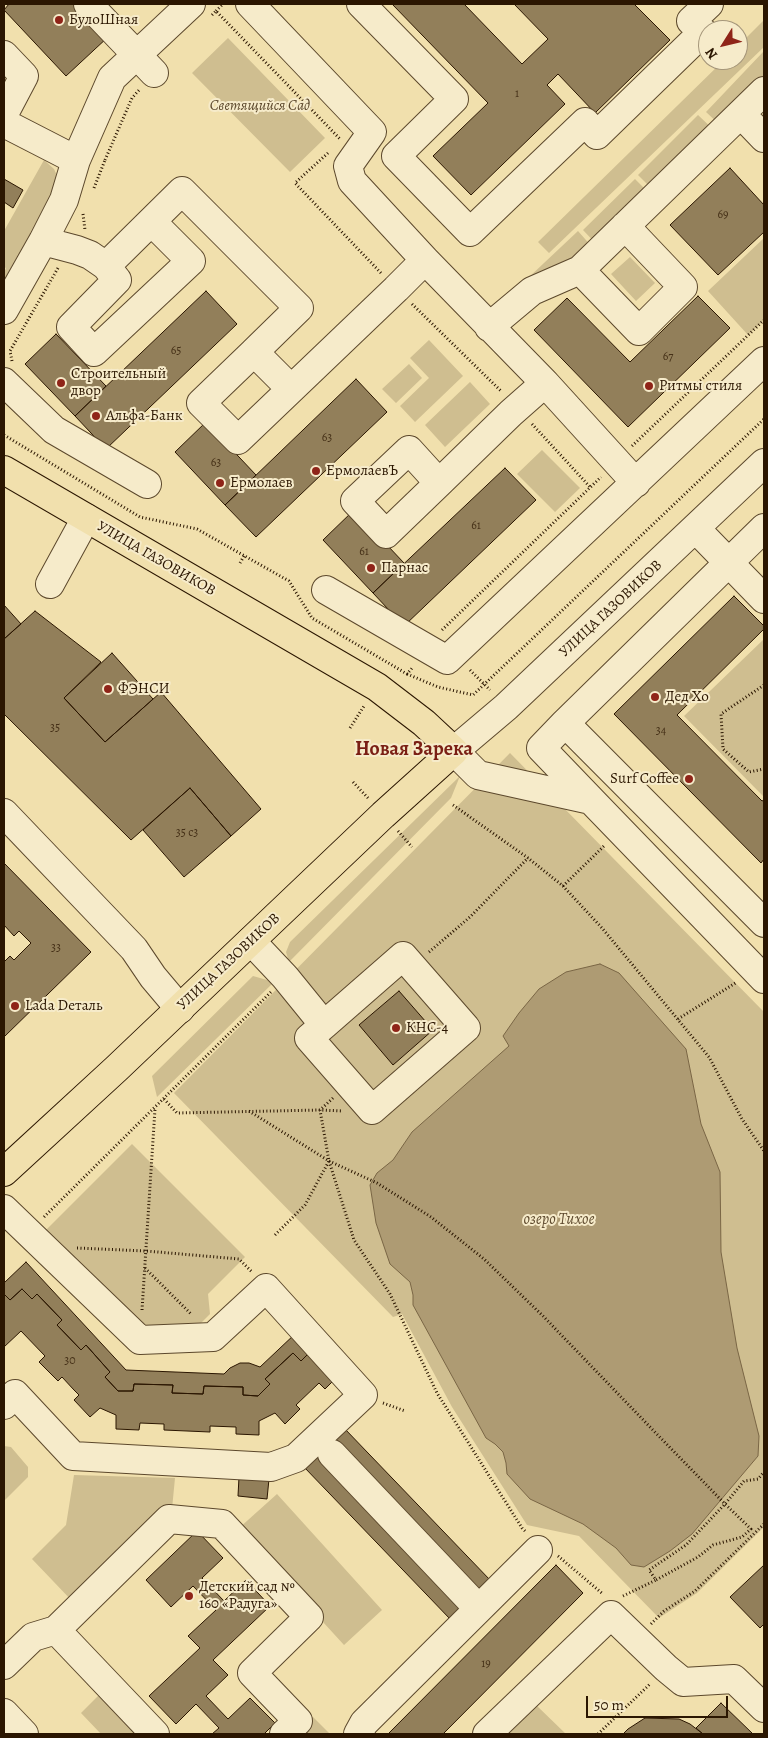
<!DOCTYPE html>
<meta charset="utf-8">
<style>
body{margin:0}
#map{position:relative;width:768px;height:1738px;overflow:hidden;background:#f1e0ad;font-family:Alegreya,serif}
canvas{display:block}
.frame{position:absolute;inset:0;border:5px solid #2b1601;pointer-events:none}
.north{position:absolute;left:698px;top:20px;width:50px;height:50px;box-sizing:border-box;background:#f6ebca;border:1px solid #a5967a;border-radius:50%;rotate:234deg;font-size:14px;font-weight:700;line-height:20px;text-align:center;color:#2b1601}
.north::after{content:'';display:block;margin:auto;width:18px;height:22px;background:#8f2418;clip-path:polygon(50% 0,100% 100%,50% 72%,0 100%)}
.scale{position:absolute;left:586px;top:1696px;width:142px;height:22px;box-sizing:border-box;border:2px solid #2b1601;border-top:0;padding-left:6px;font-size:15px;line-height:18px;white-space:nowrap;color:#2b1601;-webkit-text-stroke:4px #f6ebca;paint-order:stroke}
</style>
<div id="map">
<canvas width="768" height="1738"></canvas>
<div class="frame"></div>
<div class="north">N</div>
<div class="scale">50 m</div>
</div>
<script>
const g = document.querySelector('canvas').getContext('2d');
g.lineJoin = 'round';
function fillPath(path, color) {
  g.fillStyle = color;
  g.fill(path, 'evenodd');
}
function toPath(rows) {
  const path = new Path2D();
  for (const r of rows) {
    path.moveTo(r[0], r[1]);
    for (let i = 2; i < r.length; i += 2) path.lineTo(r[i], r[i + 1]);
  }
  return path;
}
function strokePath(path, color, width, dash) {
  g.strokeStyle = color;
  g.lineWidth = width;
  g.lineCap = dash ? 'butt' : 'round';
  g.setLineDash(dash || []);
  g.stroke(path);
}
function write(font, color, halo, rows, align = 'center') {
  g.font = font + ' Alegreya,serif';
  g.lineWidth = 4;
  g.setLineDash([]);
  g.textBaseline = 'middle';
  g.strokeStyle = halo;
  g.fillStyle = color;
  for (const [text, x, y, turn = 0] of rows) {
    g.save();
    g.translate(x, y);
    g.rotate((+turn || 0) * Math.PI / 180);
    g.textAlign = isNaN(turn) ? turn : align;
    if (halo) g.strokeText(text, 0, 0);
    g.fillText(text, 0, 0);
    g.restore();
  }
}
fillPath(toPath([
 [764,20,764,47,549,253,538,242,724,60,738,60,738,46],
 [228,38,325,138,290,172,192,73],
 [763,52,764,54,764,81,721,126,706,112],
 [698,115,716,132,655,192,638,175],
 [44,160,54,169,59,180,4,289,4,273,6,268,4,267,4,231],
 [635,179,650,194,598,246,583,230],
 [578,231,593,248,575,269,527,279],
 [764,238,764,320,748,335,708,291],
 [630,257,655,283,636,301,611,274],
 [429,340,463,376,415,422,400,406,429,378,410,358],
 [409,364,422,378,396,403,382,389],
 [470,382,490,404,445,447,425,425],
 [542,450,580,488,555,512,517,474],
 [764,639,764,795,763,796,684,716],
 [510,753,764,1012,764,1527,697,1593,659,1618,579,1536,527,1525,452,1407,402,1314,393,1317,174,1093],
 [460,776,451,798,289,962,286,952,290,942],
 [253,976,274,982,157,1097,152,1076],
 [132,1144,245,1257,208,1294,210,1314,191,1333,143,1333,43,1233],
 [4,1446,11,1447,28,1467,28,1477,4,1501],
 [74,1475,175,1478,172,1509,74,1603,32,1559,66,1525],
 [277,1494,382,1610,344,1645,238,1529],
 [103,1691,145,1734,101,1734,81,1713],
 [535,1704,566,1734,505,1734],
 [313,1717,330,1734,294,1734]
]), '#cfbe90');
const water = toPath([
 [600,964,619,973,686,1049,701,1124,720,1172,721,1252,737,1348,759,1436,758,1456,692,1534,670,1551,644,1567,631,1565,616,1548,583,1524,530,1499,507,1474,506,1463,503,1452,495,1444,486,1438,413,1305,413,1295,410,1282,390,1264,376,1223,370,1185,377,1173,393,1160,412,1132,509,1046,503,1036,519,1013,539,989,566,972,600,964]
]);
fillPath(water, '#ae9b73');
strokePath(water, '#7a6645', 1);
const building = toPath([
 [9,4,77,4,108,37,66,76,4,10,9,4],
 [392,4,464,4,522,64,548,39,514,4,634,4,670,40,595,113,558,74,547,85,565,104,471,195,433,156,488,103,392,4],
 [730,168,764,205,764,232,718,275,670,225,730,168],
 [4,179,23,190,13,208,4,202,4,179],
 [206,291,237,324,106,449,75,416,206,291],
 [698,296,730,328,628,427,534,330,567,298,630,362,698,296],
 [56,334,106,386,75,416,25,364,56,334],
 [356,379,387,412,256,537,225,505,356,379],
 [206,422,256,475,225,505,175,452,206,422],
 [505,468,536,500,404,626,373,593,505,468],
 [354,510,404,563,373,593,323,540,354,510],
 [734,596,764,626,764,629,677,715,762,801,764,800,764,859,761,863,614,714,734,596],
 [4,605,21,624,4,639,4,605],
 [35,611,101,662,64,698,105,742,161,692,261,809,231,836,190,788,131,840,4,714,4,639,35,611],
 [112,653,153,699,105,742,64,698,112,653],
 [190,788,231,836,184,877,143,830,190,788],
 [4,863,91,952,4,1037,4,962,10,956,14,960,31,943,19,931,14,936,4,925,4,863],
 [399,991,433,1030,393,1065,359,1025,399,991],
 [26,1262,126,1370,224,1374,230,1368,240,1363,249,1363,260,1367,296,1333,312,1350,301,1361,293,1353,265,1379,270,1384,258,1396,243,1395,243,1387,204,1386,203,1394,172,1393,173,1385,134,1384,133,1391,118,1391,105,1377,110,1372,86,1345,81,1350,57,1325,62,1320,37,1294,32,1299,22,1289,10,1300,5,1295,4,1296,4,1283,26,1262],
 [22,1289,32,1299,37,1294,62,1320,57,1325,81,1350,86,1345,110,1372,105,1377,118,1391,133,1391,134,1384,173,1385,172,1393,203,1394,204,1386,243,1387,243,1395,258,1396,270,1384,265,1379,293,1353,301,1361,312,1350,335,1379,325,1389,319,1383,296,1405,300,1409,285,1424,275,1413,259,1421,259,1435,236,1434,236,1427,210,1426,210,1432,164,1430,164,1424,140,1423,139,1430,116,1429,116,1415,100,1408,90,1417,74,1400,79,1395,74,1390,62,1377,58,1381,39,1362,45,1356,21,1331,4,1347,4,1296,5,1295,10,1300,22,1289],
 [344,1428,491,1581,477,1594,330,1441,344,1428],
 [318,1453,465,1607,451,1620,304,1467,318,1453],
 [239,1477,269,1479,267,1499,238,1496,239,1477],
 [197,1531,223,1558,202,1578,224,1601,246,1580,270,1606,213,1660,228,1675,206,1696,228,1719,250,1698,275,1723,264,1734,212,1734,219,1728,196,1704,176,1724,149,1696,200,1648,188,1636,216,1610,193,1586,171,1607,146,1580,197,1531],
 [556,1565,583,1593,443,1734,388,1734,556,1565],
 [764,1565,764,1624,760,1628,730,1597,764,1565],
 [721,1703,753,1734,703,1734,696,1728,721,1703],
 [645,1718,679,1719,690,1724,703,1734,623,1734,628,1729,645,1718]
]);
fillPath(building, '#927f5a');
strokePath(building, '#2b1601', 1);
const minor = toPath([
 [88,4,154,73],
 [250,4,372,132,348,166,352,181,425,260,545,383,636,483],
 [361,4,454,99,396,156,470,232,585,122,597,135,703,32,691,21,709,4],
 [4,55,24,76,4,114],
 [741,114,764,138],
 [4,123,76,160],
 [43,241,77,250,90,255,106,266,117,280],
 [106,266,182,191,299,308,254,352],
 [580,270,639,331,683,287,625,226],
 [117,280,71,327,94,352,191,261,152,222],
 [4,310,43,241,64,200,76,160,112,78,191,4],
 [489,327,532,291,580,270,764,91],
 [4,382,54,430,147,484],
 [291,389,254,352,201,403,238,440,396,289,425,260],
 [764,463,506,707,454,751,478,775,591,800,764,979],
 [439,483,409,450,355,501,386,534,439,483,511,413,545,383],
 [696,529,764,599],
 [50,584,86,518],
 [326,590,447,660,764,361],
 [565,723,764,528],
 [591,800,541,748,565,723,764,923],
 [4,813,134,949,153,977,180,1009],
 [251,941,285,977,324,1025,309,1038,372,1110,466,1028,403,956,324,1025],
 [4,1209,140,1340,213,1337,266,1288,363,1395,296,1458,271,1467,73,1456,15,1394,4,1405],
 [332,1454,478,1608],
 [56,1630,155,1734],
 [4,1665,33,1637,56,1630,169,1519,222,1524,309,1617,252,1673,298,1721,284,1734],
 [4,1713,24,1734],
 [358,1734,364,1723,538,1550],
 [487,1734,611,1615,666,1668,683,1682,734,1679,764,1708]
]);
const major = toPath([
 [4,470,377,687,424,723,454,751,383,815,116,1069,4,1172]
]);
strokePath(minor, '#5c482c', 30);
strokePath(major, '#2b1601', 30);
strokePath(toPath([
 [216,11,223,4],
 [212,15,216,11,340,139],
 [328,153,295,183,381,273],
 [105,160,132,98,140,89],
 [94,188,105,160,104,159],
 [83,214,85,230],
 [412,304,502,392],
 [12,361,10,351,58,268],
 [532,424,591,488],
 [4,435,140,517,197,529,289,581,312,618,407,674,413,667],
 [632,446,764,320],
 [240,563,244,556],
 [442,630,601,477],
 [470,670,490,690],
 [407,674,438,687,473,695,764,419],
 [764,685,721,714,723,749,749,772,764,769],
 [350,728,364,706],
 [353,782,368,798],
 [453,805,528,858,563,886,602,928,709,1057,742,1119,764,1151],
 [398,831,412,847],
 [563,886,604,846],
 [429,952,470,917,528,858],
 [678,1019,737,982],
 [164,1099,177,1113,320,1110,343,1111],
 [249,1111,329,1161,354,1240,390,1294,437,1393,522,1528,525,1531],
 [329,1161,377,1183,431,1217,484,1259,543,1316,651,1428,725,1504,751,1529,742,1537,713,1545,698,1557,656,1580,649,1570,686,1545,725,1504,744,1481,758,1479,764,1472],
 [44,1217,271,992],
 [275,1235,305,1205,329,1161,320,1110,333,1098],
 [77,1248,146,1251,239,1259,252,1272],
 [145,1268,192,1315],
 [142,1310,155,1109],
 [383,1403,405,1411],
 [558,1556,603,1594],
 [623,1596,656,1580],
 [651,1624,664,1611,695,1591,764,1524],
 [598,1734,650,1684]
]), '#2b1601', 3, [1, 2.5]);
strokePath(minor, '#f6ebca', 28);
strokePath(major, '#f1e0ad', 28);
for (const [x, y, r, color] of [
 [59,20,5,"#8f2418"],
 [61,383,5,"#8f2418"],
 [649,386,5,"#8f2418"],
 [96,416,5,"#8f2418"],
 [316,471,5,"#8f2418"],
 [220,483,5,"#8f2418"],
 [371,568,5,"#8f2418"],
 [108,689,5,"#8f2418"],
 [655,697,5,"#8f2418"],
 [689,779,5,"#8f2418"],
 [15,1006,5,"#8f2418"],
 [396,1028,5,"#8f2418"],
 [189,1596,5,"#8f2418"]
]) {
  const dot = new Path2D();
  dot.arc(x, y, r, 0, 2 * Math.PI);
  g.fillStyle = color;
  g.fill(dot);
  strokePath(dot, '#f6ebca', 2);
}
write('12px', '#453017', null, [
 ["1",517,94],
 ["69",723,215],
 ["65",176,351],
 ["67",668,357],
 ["63",327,438],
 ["63",216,463],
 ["61",476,526],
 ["61",364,552],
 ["35",55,728],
 ["34",661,731],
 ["35 с3",187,833],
 ["33",56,948],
 ["30",70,1361],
 ["19",486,1664]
]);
write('15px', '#2b1601', '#f6ebca', [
 ["БулоШная",69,20],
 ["Строительный",71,374],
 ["двор",71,391],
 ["Ритмы стиля",659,386],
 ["Альфа-Банк",106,416],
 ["ЕрмолаевЪ",326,471],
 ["Ермолаев",230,483],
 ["Парнас",381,568],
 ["ФЭНСИ",118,689],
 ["Дед Хо",665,697],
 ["Surf Coffee",679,779,"right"],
 ["Lada Dеталь",25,1006],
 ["КНС-4",406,1028],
 ["Детский сад №",199,1587],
 ["160 «Радуга»",199,1604]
], 'left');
write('italic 15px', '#5c482c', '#f6ebca', [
 ["Светящийся Сад",260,106]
]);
write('15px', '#2b1601', '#f6ebca', [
 ["УЛИЦА ГАЗОВИКОВ",156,559,30],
 ["УЛИЦА ГАЗОВИКОВ",611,609,-43],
 ["УЛИЦА ГАЗОВИКОВ",229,962,-43]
]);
write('italic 16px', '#5f4b2f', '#f6ebca', [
 ["озеро Тихое",559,1220]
]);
write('bold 20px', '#7a1f14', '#f6ebca', [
 ["Новая Зарека",414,750]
]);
</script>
